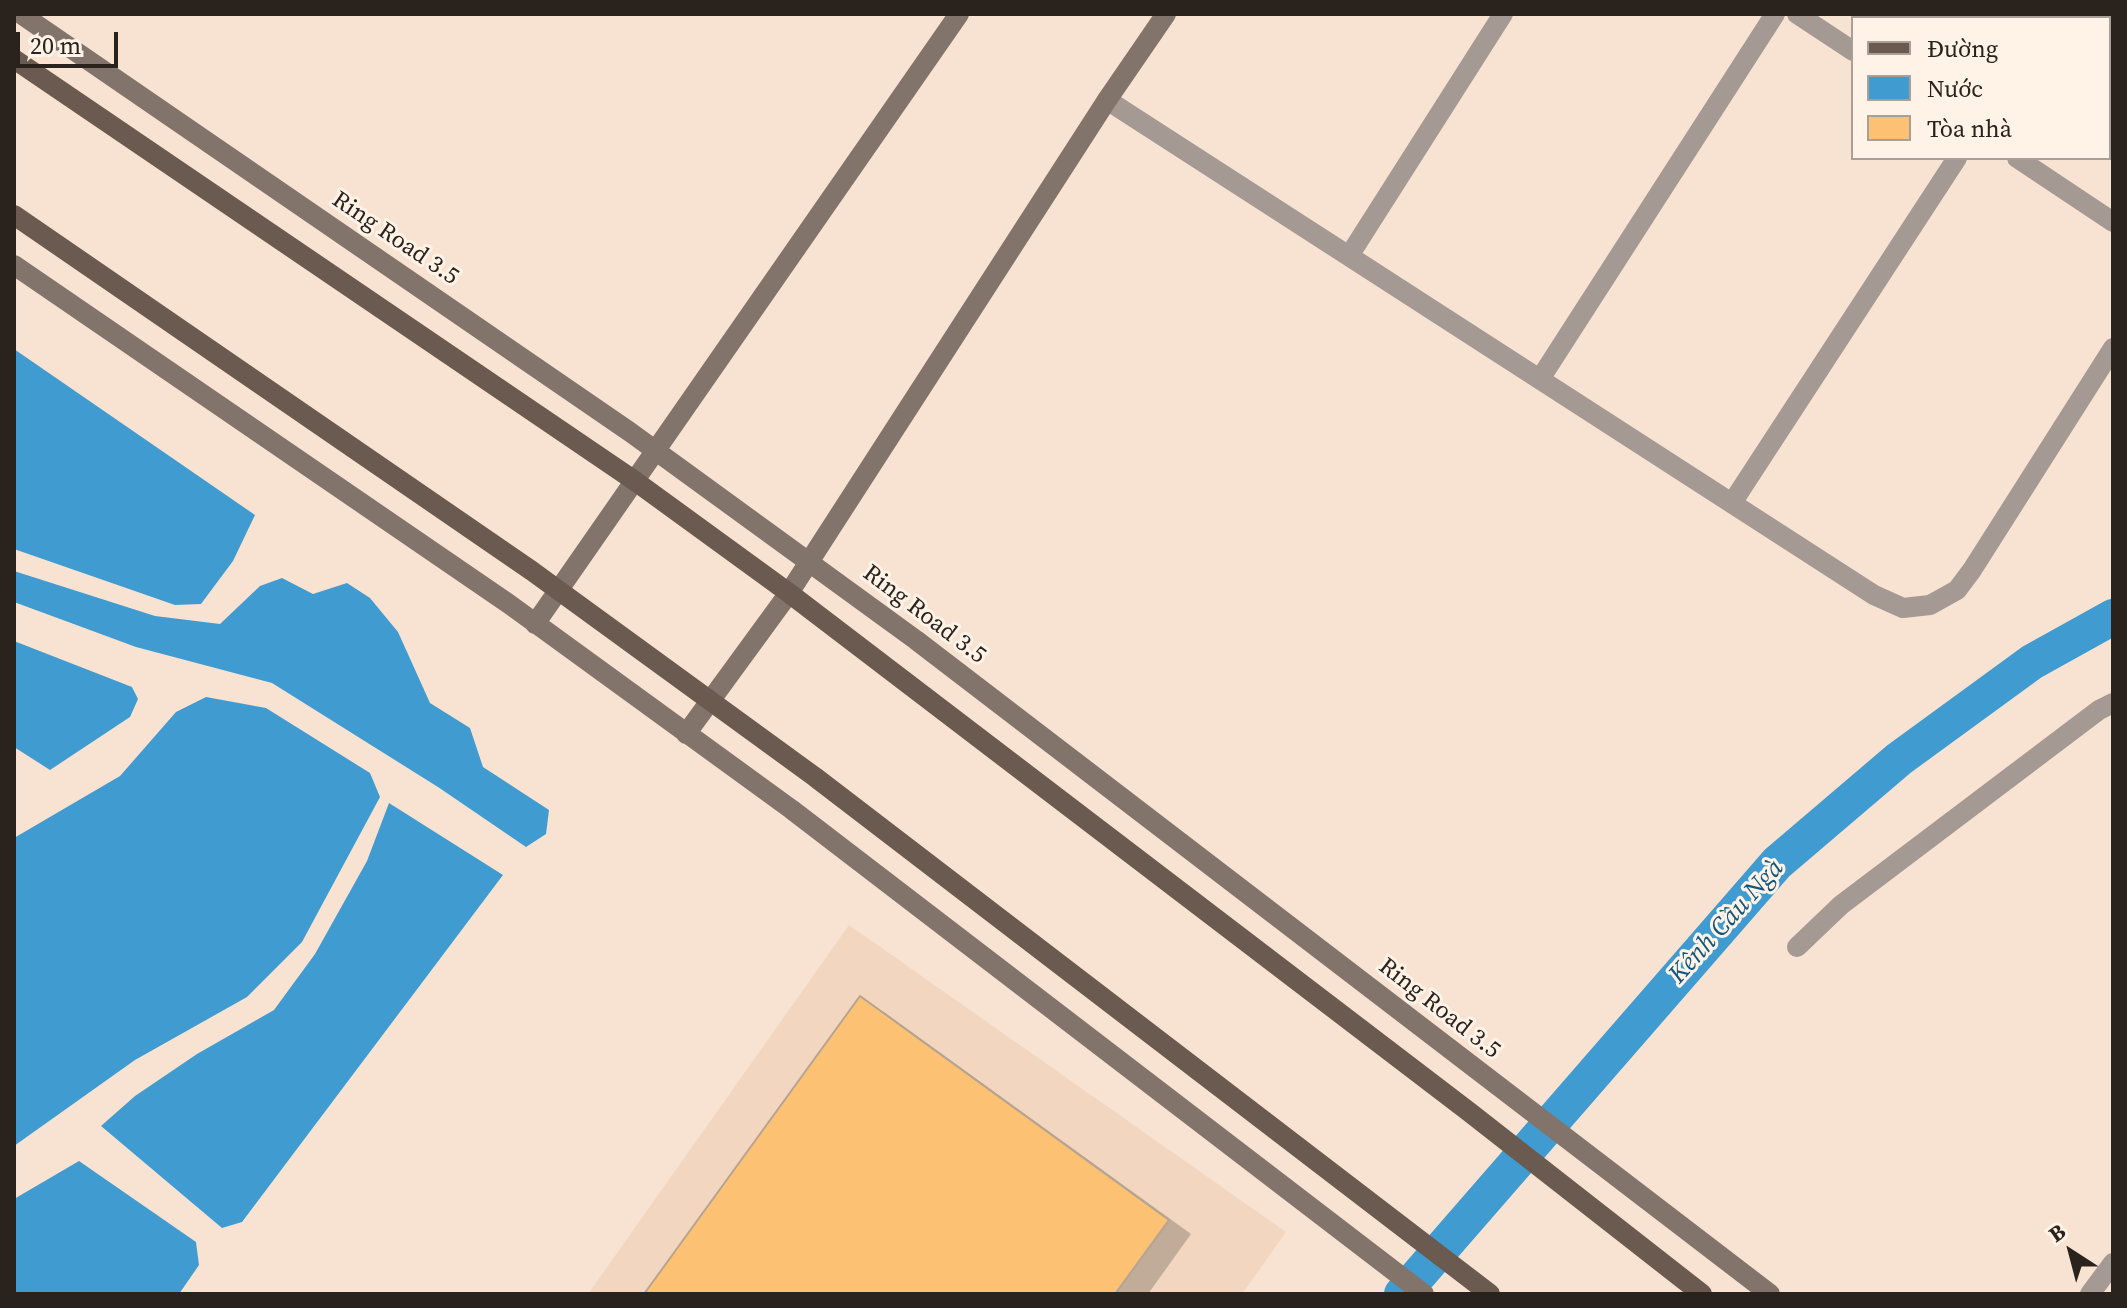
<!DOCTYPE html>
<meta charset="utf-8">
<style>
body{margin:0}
#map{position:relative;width:2127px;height:1308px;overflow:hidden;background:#f8e3d2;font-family:"Source Serif 4",serif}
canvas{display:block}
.frame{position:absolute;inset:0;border:16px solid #2a221c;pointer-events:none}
.legend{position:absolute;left:1851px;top:16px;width:260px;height:144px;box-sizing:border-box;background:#fff2e7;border:2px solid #aa9f96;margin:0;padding:10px 14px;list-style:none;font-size:24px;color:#2a221c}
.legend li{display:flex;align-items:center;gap:16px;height:40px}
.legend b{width:40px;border:2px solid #aa9f96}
.north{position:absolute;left:2031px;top:1212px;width:80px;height:80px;-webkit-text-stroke:6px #fff2e7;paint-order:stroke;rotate:324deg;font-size:22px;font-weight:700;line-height:32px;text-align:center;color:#2a221c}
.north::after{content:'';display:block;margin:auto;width:28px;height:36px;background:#2a221c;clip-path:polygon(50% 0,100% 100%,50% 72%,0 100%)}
.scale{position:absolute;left:16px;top:32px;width:102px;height:36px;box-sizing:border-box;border:4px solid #2a221c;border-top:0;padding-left:10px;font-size:24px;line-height:28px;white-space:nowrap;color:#2a221c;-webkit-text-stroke:6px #fff2e7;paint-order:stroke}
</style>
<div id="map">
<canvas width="2127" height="1308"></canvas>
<div class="frame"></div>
<ul class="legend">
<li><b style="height:10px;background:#6b5a4f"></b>Đường</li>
<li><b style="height:22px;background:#409bd1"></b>Nước</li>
<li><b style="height:22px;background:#fcc172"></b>Tòa nhà</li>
</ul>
<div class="north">B</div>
<div class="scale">20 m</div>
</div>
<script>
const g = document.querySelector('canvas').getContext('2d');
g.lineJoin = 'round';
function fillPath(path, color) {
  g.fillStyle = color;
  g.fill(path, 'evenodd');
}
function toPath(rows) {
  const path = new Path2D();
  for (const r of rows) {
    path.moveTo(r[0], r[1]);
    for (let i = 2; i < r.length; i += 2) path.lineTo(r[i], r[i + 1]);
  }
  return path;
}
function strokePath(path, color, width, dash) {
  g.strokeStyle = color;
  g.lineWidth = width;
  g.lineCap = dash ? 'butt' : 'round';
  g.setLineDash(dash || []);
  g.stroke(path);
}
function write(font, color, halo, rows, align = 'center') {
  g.font = font + ' "Source Serif 4",serif';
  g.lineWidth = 6;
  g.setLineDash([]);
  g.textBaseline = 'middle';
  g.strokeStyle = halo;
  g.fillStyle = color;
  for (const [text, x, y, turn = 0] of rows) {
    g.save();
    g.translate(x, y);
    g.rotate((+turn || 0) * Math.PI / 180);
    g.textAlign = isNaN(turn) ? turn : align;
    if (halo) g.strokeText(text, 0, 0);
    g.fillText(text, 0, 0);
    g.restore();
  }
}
fillPath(toPath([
 [849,925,1286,1232,1242,1294,588,1294]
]), '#f2d6c0');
fillPath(toPath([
 [14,349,255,515,233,561,201,604,175,605,14,549],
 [14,571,155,616,220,624,260,586,282,578,313,594,347,583,370,598,398,632,430,703,470,728,483,767,549,810,546,834,526,847,438,787,272,683,136,647,14,602],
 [14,641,132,687,138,699,130,717,50,770,14,747],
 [206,697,266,708,370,773,380,797,302,942,247,997,135,1060,14,1146,14,838,120,776,176,712],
 [389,803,503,875,242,1222,222,1228,101,1126,135,1096,197,1054,274,1010,315,954,367,861],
 [79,1161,196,1242,199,1265,179,1294,14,1294,14,1199]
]), '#409bd1');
fillPath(toPath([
 [861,999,884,1012,1191,1234,1148,1294,646,1294]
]), '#0003');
strokePath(toPath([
 [1990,14,1996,18],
 [2109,90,2113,93]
]), '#409bd1', 10);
strokePath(toPath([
 [1402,1294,1777,863,1899,759,2032,662,2113,617]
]), '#409bd1', 36);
const building = toPath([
 [860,996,1169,1220,1115,1294,644,1294,860,996]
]);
fillPath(building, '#fcc172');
strokePath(building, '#b4a491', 2);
strokePath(toPath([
 [1797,947,1841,905,2099,710,2113,703],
 [2090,1294,2113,1263]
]), '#a49993', 20);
strokePath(toPath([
 [1797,14,1853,51],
 [1107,100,1874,595,1903,608,1930,605,1957,590,1972,570,2113,348],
 [2017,158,2113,222],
 [1349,256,1503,14],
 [1540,379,1775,14],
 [1732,503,1957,158]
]), '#a49993', 20);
strokePath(toPath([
 [21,14,630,432,916,640,1770,1294],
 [14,265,509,604,791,809,1424,1294],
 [535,624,959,14],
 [686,734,789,593,1107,100,1166,14]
]), '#83746b', 20);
strokePath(toPath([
 [14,59,635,481,789,593,1468,1111,1702,1294],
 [14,215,532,571,815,777,1490,1294]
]), '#6b5a4f', 20);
write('24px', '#2a221c', '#fff2e7', [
 ["Ring Road 3.5",395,239,34],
 ["Ring Road 3.5",924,615,37],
 ["Ring Road 3.5",1439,1009,38]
]);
write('italic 26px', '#11567b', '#fff2e7', [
 ["Kênh Cầu Ngà",1727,922,-48]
]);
</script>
